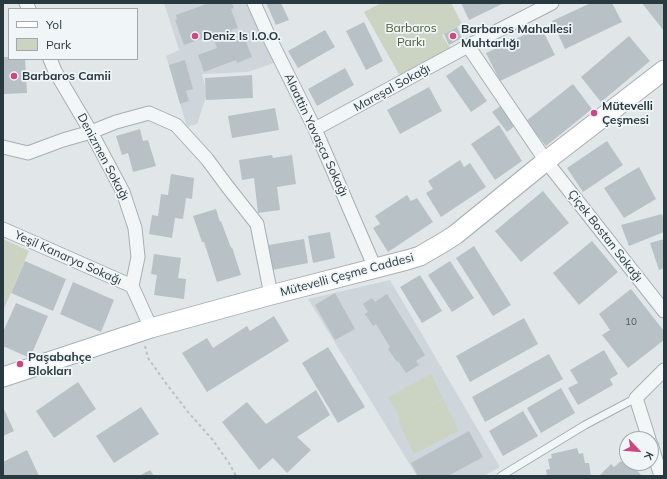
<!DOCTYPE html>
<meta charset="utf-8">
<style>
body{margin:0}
#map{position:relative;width:667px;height:479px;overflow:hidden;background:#e1e7e9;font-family:Mulish,sans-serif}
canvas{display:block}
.frame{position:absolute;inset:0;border:4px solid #293940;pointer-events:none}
.legend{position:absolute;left:8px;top:8px;width:130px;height:52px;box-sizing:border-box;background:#f0f5f7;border:1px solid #a0aaae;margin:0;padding:5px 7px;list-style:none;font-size:12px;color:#293940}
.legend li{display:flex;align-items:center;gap:8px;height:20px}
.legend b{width:20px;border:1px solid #a0aaae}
.north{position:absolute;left:619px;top:431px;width:40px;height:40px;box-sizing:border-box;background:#f0f5f7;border:1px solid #a0aaae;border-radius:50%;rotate:116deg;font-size:11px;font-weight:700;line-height:16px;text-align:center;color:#293940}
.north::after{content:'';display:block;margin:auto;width:14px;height:18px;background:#cc4883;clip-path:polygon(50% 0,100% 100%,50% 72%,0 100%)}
</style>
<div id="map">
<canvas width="667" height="479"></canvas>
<div class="frame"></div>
<ul class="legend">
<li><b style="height:5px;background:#fff"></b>Yol</li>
<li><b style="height:11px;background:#cbd3c2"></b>Park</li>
</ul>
<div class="north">K</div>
</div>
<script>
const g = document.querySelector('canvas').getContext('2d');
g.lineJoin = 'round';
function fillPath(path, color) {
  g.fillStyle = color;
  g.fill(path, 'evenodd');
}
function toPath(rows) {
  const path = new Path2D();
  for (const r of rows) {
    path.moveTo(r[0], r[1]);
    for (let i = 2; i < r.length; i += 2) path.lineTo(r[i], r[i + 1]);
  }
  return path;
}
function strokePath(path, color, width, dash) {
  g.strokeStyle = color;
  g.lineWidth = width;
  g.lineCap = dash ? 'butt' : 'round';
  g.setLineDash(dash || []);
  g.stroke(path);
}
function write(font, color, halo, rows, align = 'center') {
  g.font = font + ' Mulish,sans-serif';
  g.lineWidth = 3.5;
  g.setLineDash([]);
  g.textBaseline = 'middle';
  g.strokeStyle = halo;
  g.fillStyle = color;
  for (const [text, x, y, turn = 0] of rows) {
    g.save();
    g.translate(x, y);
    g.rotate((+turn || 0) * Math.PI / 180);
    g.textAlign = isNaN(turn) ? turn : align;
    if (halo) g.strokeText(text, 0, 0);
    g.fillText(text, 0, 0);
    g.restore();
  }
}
fillPath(toPath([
 [164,3,250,3,273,54,274,63,248,72,202,74,207,94,197,124,187,127,166,56,179,50],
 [390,280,500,467,484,476,417,476,308,299]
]), '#cfd6db');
fillPath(toPath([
 [381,3,451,3,462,24,442,35,450,48,400,76,364,12],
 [3,239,29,251,3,311],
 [431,374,443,398,425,408,443,399,459,431,414,454,398,421,401,420,388,397]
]), '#cbd3c2');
fillPath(toPath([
 [209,3,232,3,234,8,231,9,238,28,231,30,235,41,244,37,252,57,237,63,236,60,204,72,198,55,217,48,212,35,184,45,175,20,177,19,176,15],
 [266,3,281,3,289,20,276,25],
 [461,3,504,3,469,20],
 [591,3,612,3,622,22,565,49,552,21],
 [642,3,664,3,664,31],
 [364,22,383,61,366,70,346,31],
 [457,27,462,38,449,45,444,34],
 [541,27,555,55,500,81,486,53],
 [325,30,335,47,298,68,288,51],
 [629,36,650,61,601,102,581,77],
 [3,57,9,57,9,59,25,59,27,93,3,94],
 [185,60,193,89,186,91,189,101,180,104,169,65],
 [462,65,487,101,471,112,446,76],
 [345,68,354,85,317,106,308,89],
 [252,75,253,98,206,100,205,78],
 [573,84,592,109,546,146,526,121],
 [429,87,442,111,400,134,387,110],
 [502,105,516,125,507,132,492,112],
 [275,108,279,130,232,138,228,116],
 [499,125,522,161,495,180,471,144],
 [140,129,143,141,148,140,156,166,133,172,128,153,122,155,116,136],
 [607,141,623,165,583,192,567,168],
 [272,155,273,158,292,155,296,184,277,187,280,210,258,213,254,178,242,180,239,160],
 [460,160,464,167,470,163,486,187,441,217,426,193,433,189,428,181],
 [639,167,656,199,624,218,604,188],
 [171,174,194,178,192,199,186,198,183,219,175,218,172,238,149,234,152,215,158,216,161,194,168,195],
 [543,191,569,223,521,262,495,231],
 [407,195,411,201,417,198,433,222,388,252,373,228,380,224,375,216],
 [216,209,220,222,221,221,231,248,232,247,241,275,217,282,204,242,202,242,193,216],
 [662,214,664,221,664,232,629,246,621,225],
 [330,232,335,258,313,263,308,236],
 [304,239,308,263,272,270,268,245],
 [664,239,664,268,659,270,650,243],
 [592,241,618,272,579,305,553,273],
 [474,246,511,305,493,316,456,258],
 [154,254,181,258,178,278,186,279,184,299,154,295,157,275,151,274],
 [25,261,66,279,53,311,11,293],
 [450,261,474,298,452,312,428,275],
 [420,275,442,311,422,323,400,287],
 [73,282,114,300,101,332,60,314],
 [631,289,664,331,664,340,628,368,602,335,610,330,599,314],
 [335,293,355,329,335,340,315,305],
 [387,294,425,355,416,361,419,365,406,373,398,361,397,362,388,349,390,347,376,324,373,326,365,314,368,312,363,304,372,298,375,302],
 [16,303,48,316,30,358,3,346,3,332],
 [274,316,289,341,207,392,182,353,207,338,213,348,247,326,250,331],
 [524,318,538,344,470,382,456,356],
 [328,347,365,407,338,423,302,363],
 [604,350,618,374,610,379,613,385,578,405,568,388,578,383,570,370],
 [549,354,563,379,485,422,472,397],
 [78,382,96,409,54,438,36,411],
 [561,388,575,413,541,433,527,408],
 [316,390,330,415,297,437,311,450,287,473,273,458,259,470,222,422,247,402,266,424],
 [3,407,14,431,3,436],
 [141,407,159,434,114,463,96,436],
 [523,411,538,436,503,456,489,431],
 [469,431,483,457,448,476,418,476,411,463],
 [577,448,579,454,583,453,585,463,589,463,591,476,547,476,546,470,550,469,548,459,552,458,551,454],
 [27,450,39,476,3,476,3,462],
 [621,461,624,464,627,462,627,463,630,463,642,476,599,476,611,464,614,467],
 [150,470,154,476,139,476]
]), '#b8c1c6');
const lane = toPath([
 [501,476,585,425,636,398]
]);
const street = toPath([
 [26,3,29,9],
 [254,3,271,41,315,129,375,268],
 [468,46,546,161,664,311],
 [50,59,55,71,91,132,123,192,135,228,138,257,132,286,151,328],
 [315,129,468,46,552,3],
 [3,147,28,153,63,140,91,132,116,122,149,113,176,125,207,159,227,186,257,224,271,295],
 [3,229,132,286],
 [649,439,636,398,664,370],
 [651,444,661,476]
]);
const secondary = toPath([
 [3,377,151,328,271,295,407,260,420,256,444,242,455,235,546,161,664,70]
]);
strokePath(lane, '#a6afb3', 9);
strokePath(street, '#a6afb3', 15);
strokePath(secondary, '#a6afb3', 21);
strokePath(toPath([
 [145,346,148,358,165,382,188,412,212,439,229,463,236,476]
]), '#bac1c4', 2, [3, 3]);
strokePath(lane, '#f3f6f7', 7);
strokePath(street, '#f3f6f7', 13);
strokePath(secondary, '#fff', 19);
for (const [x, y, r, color] of [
 [195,36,4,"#cc4883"],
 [453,36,4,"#cc4883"],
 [14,76,4,"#cc4883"],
 [594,113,4,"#cc4883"],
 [20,364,4,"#cc4883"]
]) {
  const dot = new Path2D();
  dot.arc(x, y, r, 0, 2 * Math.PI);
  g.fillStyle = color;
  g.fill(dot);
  strokePath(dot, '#f0f5f7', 1.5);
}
write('10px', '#4d5b62', null, [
 ["10",631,322]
]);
write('12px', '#495c37', '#f0f5f7', [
 ["Barbaros",411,28],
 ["Parkı",411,42]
]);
write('bold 12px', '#293940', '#f0f5f7', [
 ["Barbaros Mahallesi",461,29],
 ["Muhtarlığı",461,43],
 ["Deniz Is I.O.O.",203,36],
 ["Barbaros Camii",22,76],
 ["Mütevelli",602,106],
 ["Çeşmesi",602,120],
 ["Paşabahçe",28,357],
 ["Blokları",28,371]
], 'left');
write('12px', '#293940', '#f0f5f7', [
 ["Mareşal Sokağı",392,88,-29],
 ["Alaattin Yavaşca Sokağı",316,135,65],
 ["Denizmen Sokağı",103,157,62],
 ["Çiçek Bostan Sokağı",605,236,52],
 ["Yeşil Kanarya Sokağı",68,258,24],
 ["Mütevelli Çeşme Caddesi",347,275,-15]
]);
</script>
